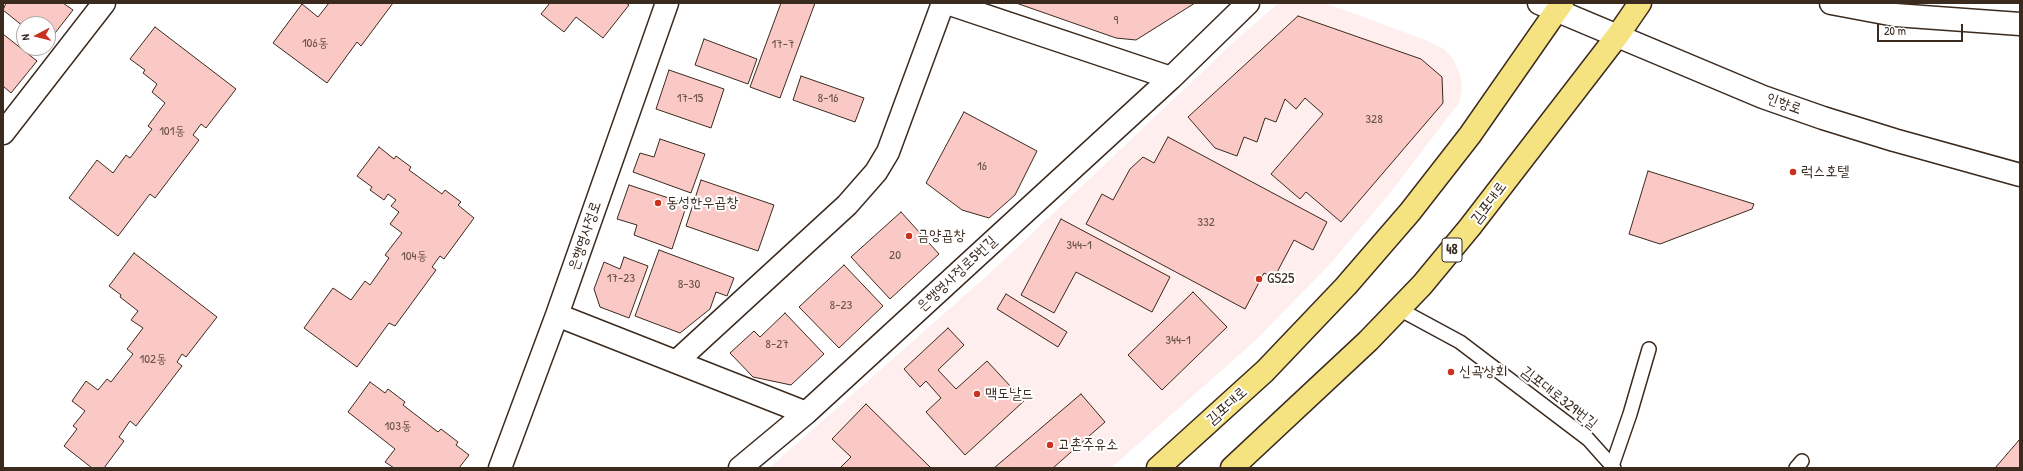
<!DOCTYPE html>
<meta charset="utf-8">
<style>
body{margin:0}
#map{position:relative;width:2023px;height:471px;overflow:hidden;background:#fff;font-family:"Patrick Hand",sans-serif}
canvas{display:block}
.frame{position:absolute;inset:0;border:4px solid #3b2a1e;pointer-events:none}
.north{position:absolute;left:16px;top:16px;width:40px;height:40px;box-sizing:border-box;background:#fff;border:1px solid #b1aaa5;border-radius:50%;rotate:263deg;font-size:11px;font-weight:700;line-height:16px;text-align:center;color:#3b2a1e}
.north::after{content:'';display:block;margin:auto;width:14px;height:18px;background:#c8321e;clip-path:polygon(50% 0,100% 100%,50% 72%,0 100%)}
.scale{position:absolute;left:1877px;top:24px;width:86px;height:18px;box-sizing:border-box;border:2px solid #3b2a1e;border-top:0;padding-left:5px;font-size:12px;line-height:14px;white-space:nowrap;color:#3b2a1e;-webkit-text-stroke:3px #fff;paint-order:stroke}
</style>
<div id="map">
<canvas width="2023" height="471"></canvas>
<div class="frame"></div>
<div class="north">N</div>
<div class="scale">20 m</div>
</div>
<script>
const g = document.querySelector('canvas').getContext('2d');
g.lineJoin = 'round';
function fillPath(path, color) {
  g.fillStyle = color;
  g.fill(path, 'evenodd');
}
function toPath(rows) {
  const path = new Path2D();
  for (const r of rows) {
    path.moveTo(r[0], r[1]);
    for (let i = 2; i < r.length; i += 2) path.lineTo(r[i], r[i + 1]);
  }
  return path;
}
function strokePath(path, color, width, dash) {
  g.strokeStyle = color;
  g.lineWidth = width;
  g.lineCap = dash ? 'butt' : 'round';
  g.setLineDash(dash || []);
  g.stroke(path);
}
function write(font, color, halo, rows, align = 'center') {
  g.font = font + ' "Patrick Hand","Poor Story",sans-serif';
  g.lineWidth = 4;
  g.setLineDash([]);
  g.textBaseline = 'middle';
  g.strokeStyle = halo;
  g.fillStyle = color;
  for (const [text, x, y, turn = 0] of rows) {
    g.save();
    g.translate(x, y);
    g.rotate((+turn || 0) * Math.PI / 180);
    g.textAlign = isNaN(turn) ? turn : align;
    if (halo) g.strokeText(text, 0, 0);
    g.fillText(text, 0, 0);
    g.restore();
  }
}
fillPath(toPath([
 [1282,3,1325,3,1423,39,1444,49,1453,59,1460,74,1462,88,1459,103,1390,193,1330,264,1255,341,1111,468,769,468,990,273,1235,41,1276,5]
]), '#feefee');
const building = toPath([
 [6,3,63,3,73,10,48,42,48,24,24,24,24,27,3,10,6,3],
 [329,3,393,3,361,46,357,42,327,83,273,43,302,4,318,17,329,3],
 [550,3,626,3,629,5,603,38,576,17,564,32,541,14,550,3],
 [781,3,815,3,780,98,750,87,781,3],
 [1016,3,1195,3,1136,40,1116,38,1016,3],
 [1298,16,1421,59,1442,77,1443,103,1341,222,1306,192,1300,199,1271,174,1323,114,1305,98,1296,109,1285,99,1276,122,1265,118,1257,142,1244,137,1237,156,1215,148,1188,117,1298,16],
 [155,27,236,89,206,128,201,124,193,135,199,140,155,198,150,194,118,236,69,198,97,160,113,173,126,155,130,158,152,129,148,126,165,103,152,92,157,84,143,73,145,70,130,59,155,27],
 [3,34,37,61,11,93,3,86,3,34],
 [704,39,757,59,748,84,695,65,704,39],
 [669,70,724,89,711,128,656,109,669,70],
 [801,76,864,98,855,122,793,100,801,76],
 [964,112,1037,151,1015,195,989,218,962,210,926,183,964,112],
 [1168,137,1327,222,1313,250,1294,240,1274,278,1264,273,1245,309,1086,224,1102,194,1113,200,1130,169,1143,157,1154,163,1168,137],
 [660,139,705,154,691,193,633,172,640,153,654,157,660,139],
 [379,147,394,159,396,156,411,167,409,170,442,194,445,190,461,202,458,205,474,218,444,259,440,256,432,267,436,270,395,326,389,323,357,367,304,328,333,288,351,300,365,281,370,285,389,258,385,255,402,233,390,224,399,212,391,206,396,200,388,194,384,200,370,190,372,187,357,176,379,147],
 [1648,171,1754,204,1752,209,1660,244,1629,234,1648,171],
 [701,180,774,205,758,251,686,226,701,180],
 [629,185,687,204,672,249,634,235,637,225,617,219,629,185],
 [901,212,939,254,890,299,851,257,901,212],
 [1061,219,1170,277,1152,312,1076,272,1054,313,1021,295,1061,219],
 [659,250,734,278,727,296,716,292,710,309,680,333,635,316,659,250],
 [134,253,217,317,186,357,182,354,177,362,182,366,136,426,130,421,119,437,124,441,104,468,92,468,64,446,77,429,73,426,85,411,72,401,86,381,98,390,107,379,111,382,133,354,127,349,143,328,131,320,138,311,120,297,121,295,109,286,134,253],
 [624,257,648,266,629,318,600,307,594,289,604,262,620,269,624,257],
 [844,265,883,306,839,348,799,307,844,265],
 [1193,292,1227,327,1162,390,1128,355,1193,292],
 [1006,294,1067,332,1058,347,997,309,1006,294],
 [785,313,824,354,791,385,753,377,730,353,754,331,760,337,785,313],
 [948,328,964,345,938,370,956,389,987,361,1024,401,965,455,926,412,941,398,926,381,920,387,904,369,948,328],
 [370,382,385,393,388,389,405,402,403,405,438,432,441,429,458,442,456,445,469,455,459,468,394,468,385,462,395,449,348,412,370,382],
 [1081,394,1105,422,1053,468,994,468,1081,394],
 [866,404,931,468,840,468,851,457,832,439,866,404],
 [2020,439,2020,468,1995,468,2020,439]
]);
fillPath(building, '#fac9c5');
strokePath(building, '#3b2a1e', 1);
const lane = toPath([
 [1399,309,1460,342,1588,439,1614,468],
 [1612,466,1630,414,1649,349],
 [1796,468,1802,461]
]);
const street = toPath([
 [947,3,1171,78],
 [1831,3,1895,15,2020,24],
 [3,133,104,3],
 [557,315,806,413],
 [677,361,847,205,876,172,888,152,943,3],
 [500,468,557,315,667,3],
 [740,468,806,413,1171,78,1248,3]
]);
const secondary = toPath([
 [1539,3,1763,97,1823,118,1894,140,2020,175]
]);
const primary = toPath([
 [1158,468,1265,371,1346,286,1410,212,1470,135,1562,3],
 [1232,468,1368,341,1422,285,1470,227,1618,35,1640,3]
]);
strokePath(lane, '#3b2a1e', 16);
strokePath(street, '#3b2a1e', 25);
strokePath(secondary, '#3b2a1e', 25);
strokePath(primary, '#3b2a1e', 25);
strokePath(lane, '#fff', 13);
strokePath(street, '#fff', 22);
strokePath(secondary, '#fff', 22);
strokePath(primary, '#f5e382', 22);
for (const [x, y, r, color] of [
 [1793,172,4,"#c8321e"],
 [658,203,4,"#c8321e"],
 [909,236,4,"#c8321e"],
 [1259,279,4,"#c8321e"],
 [1451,372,4,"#c8321e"],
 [977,394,4,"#c8321e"],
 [1050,445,4,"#c8321e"]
]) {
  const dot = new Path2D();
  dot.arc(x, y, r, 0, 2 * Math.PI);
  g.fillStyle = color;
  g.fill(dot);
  strokePath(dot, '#fff', 1.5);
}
write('13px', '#6b5248', null, [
 ["9",1116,21],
 ["106동",315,44],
 ["17-7",783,45],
 ["17-15",690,99],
 ["8-16",828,99],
 ["328",1374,120],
 ["101동",172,132],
 ["16",982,167],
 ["332",1206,223],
 ["344-1",1079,246],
 ["20",895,256],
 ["104동",414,257],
 ["17-23",621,279],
 ["8-30",689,285],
 ["8-23",841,306],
 ["344-1",1178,341],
 ["8-27",777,345],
 ["102동",153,360],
 ["103동",398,427]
]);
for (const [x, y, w] of [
 [1452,250,20]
]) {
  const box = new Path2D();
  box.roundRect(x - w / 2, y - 12, w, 24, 3);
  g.fillStyle = '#fff';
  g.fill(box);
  strokePath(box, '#3b2a1e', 1);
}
write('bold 14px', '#3b2a1e', null, [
 ["48",1452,250]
]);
write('15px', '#3b2a1e', '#fff', [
 ["인향로",1784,104,20],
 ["김포대로",1489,203,-53],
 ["은행영사정로",585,236,-71],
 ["은행영사정로5번길",957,274,-43],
 ["김포대로329번길",1559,398,38],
 ["김포대로",1227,406,-42]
]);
write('15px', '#3b2a1e', '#fff', [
 ["럭스호텔",1801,172],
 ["동성한우곱창",666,203],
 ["금양곱창",917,236],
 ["GS25",1267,279],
 ["신곡상회",1459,372],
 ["맥도날드",985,394],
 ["고촌주유소",1058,445]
], 'left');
</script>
